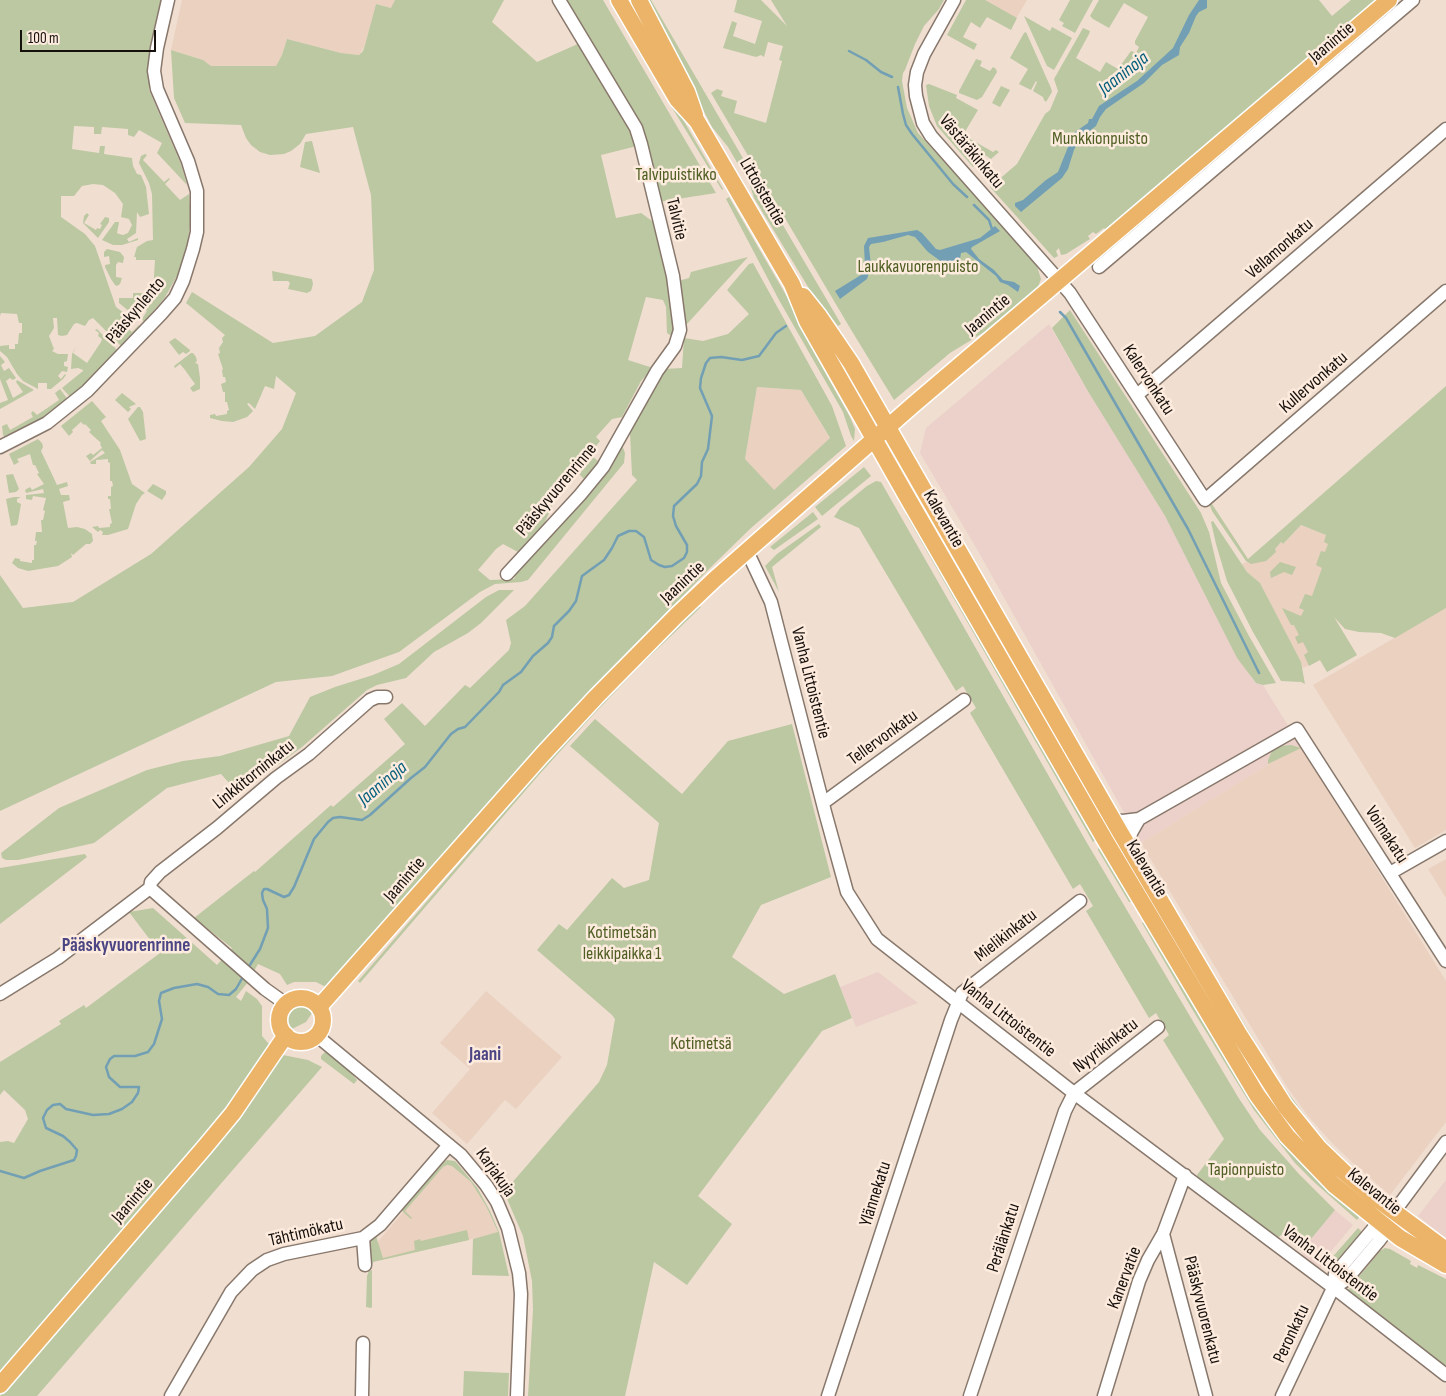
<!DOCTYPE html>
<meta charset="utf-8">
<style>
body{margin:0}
#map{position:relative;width:1446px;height:1396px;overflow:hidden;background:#f0ded1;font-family:"Sofia Sans Condensed",sans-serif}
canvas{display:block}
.scale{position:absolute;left:20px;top:30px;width:136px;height:22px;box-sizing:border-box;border:2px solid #16100c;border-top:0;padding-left:6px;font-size:15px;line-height:18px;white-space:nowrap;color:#16100c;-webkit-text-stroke:4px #fdebde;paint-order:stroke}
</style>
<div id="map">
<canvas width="1446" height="1396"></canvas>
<div class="scale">100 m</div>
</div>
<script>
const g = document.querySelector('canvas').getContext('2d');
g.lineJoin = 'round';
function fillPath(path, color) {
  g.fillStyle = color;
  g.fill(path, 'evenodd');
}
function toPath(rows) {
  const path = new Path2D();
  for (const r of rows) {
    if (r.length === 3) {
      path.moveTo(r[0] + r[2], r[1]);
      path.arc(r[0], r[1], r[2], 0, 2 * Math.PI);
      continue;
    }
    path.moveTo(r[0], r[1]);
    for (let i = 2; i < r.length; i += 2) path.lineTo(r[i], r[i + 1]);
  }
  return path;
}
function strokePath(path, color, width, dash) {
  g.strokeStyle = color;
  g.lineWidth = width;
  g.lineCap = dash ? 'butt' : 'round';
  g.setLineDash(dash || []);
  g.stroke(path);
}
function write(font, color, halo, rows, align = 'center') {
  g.font = font + ' "Sofia Sans Condensed",sans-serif';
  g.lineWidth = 5;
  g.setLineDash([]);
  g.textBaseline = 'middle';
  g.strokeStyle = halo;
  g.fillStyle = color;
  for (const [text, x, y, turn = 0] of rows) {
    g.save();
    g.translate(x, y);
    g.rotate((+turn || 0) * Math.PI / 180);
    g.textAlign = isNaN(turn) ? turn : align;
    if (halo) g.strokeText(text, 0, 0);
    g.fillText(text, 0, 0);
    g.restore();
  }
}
fillPath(toPath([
 [1049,324,1089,393,1165,516,1237,658,1247,670,1252,679,1256,683,1263,685,1300,745,1141,843,978,551,920,453,926,428],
 [878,972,918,1003,856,1027,840,987],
 [1446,1180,1446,1238,1418,1216],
 [1335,1210,1353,1225,1323,1261,1321,1270,1317,1270,1305,1261,1301,1251]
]), '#ebd1ca');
fillPath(toPath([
 [182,0,395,0,392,8,376,4,365,45,359,55,341,53,287,39,282,55,276,66,259,67,211,66,203,60,171,50],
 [971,0,1027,0,1013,24],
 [757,387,801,390,830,439,773,491,745,459],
 [1301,525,1336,539,1333,616,1357,655,1327,672,1320,660,1303,668,1260,583,1247,572,1242,564,1275,549,1281,542,1283,544],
 [1446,608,1446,830,1415,848,1313,685],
 [1300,745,1446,981,1446,1122,1390,1195,1356,1166,1331,1142,1308,1116,1287,1087,1141,843],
 [1446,859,1446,898,1428,869],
 [486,991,562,1057,516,1109,505,1100,467,1144,432,1113,470,1069,440,1043],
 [445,1165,452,1166,471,1182,486,1206,498,1233,373,1262,375,1245,441,1168]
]), '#ead1c0');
fillPath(toPath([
 [0,0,163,0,152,46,149,90,181,164,187,185,157,153,162,143,139,130,134,137,128,135,128,129,102,127,101,134,94,134,94,127,74,126,72,149,99,153,100,146,105,146,104,154,132,158,133,166,137,174,141,175,146,187,149,214,140,217,137,212,136,233,127,239,129,242,138,238,138,240,122,245,113,245,102,240,115,222,119,222,117,233,119,234,123,235,128,233,132,225,129,219,121,217,123,204,115,193,103,185,93,184,82,186,74,196,61,196,61,217,85,234,95,246,116,307,128,316,123,324,132,332,139,325,142,328,123,348,93,318,89,320,85,326,77,323,74,324,67,335,62,336,58,335,57,318,53,318,54,328,49,336,54,349,52,351,58,354,68,354,67,361,64,362,64,366,68,367,67,372,62,371,58,376,61,379,65,374,66,375,63,379,51,389,47,389,47,383,38,383,38,389,23,381,17,374,7,357,0,351,0,346,9,345,9,349,15,349,15,344,18,344,19,333,22,333,22,323,19,323,17,314,1,313,0,316],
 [395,0,504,0,492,22,537,62,580,43,622,110,637,146,601,155,616,218,641,213,655,223,668,281,674,327,673,334,670,335,667,333,666,307,663,300,646,297,628,360,653,368,641,381,622,417,612,419,596,437,600,441,590,454,599,462,585,480,575,470,561,487,543,526,518,552,503,544,496,549,478,570,490,580,514,579,518,571,622,445,625,453,624,463,528,580,521,582,495,584,480,592,399,652,332,676,276,682,0,811,0,575,23,608,73,602,151,554,249,467,282,429,296,393,276,376,274,389,265,386,255,409,249,403,247,404,253,411,247,417,233,422,222,421,210,418,210,415,215,414,216,416,227,414,227,411,229,410,227,402,225,402,225,392,223,392,221,384,226,382,225,377,223,377,222,370,223,369,218,354,220,353,219,348,223,342,222,338,225,335,186,303,192,292,273,343,315,336,362,302,374,270,371,195,353,127,306,134,300,144,291,151,284,154,270,155,260,152,251,145,246,138,241,125,185,123,174,98,171,50,203,60,211,66,276,66,282,55,287,39,341,53,359,55,363,51,365,45,376,4,391,8],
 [564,0,603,0,716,193,658,202,636,118],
 [646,0,651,0,751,172,751,174,745,176,728,147,712,127],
 [737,0,761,0,787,26,771,0,944,0,939,9,924,26,915,44,905,70,903,73,902,81,907,108,918,133,1022,247,1037,266,1041,279,1038,287,986,331,950,353,894,400,850,328,711,93,717,89,723,91,721,96,737,101,734,113,766,123,782,61,779,60,783,46,768,42,764,57,761,55,756,57,723,48,732,21,737,23,733,36,755,44,762,21,734,12],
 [966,0,985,0,1017,18,1011,30,987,17,980,28,971,22,963,37,977,44,974,50,947,35],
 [1070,0,1093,0,1075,33,1062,26,1064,23,1059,20],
 [1099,0,1319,0,1332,16,1351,0,1382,0,1106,230,1104,228,1096,234,1093,232,1088,236,1090,239,1066,254,1061,255,1059,248,1056,251,1058,256,1054,258,990,187,1017,164,1045,114,1050,110,1058,91,1054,79,1083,28,1090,31,1089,34,1076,58,1100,72,1106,62,1118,69,1131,51,1136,53,1139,47,1135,44,1135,41,1148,17,1124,3,1109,28,1093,19,1090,16],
 [1024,16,1050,31,1052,27,1072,38,1054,70,1047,66],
 [1026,32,1051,88,1052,92,1046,102,1044,100,1043,97,1033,91,1037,82,1036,81,1031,90,1019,84,1028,69,1010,58,1024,33],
 [637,47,650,62,723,189,722,190,636,48],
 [976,59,982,61,980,66,990,71,993,67,996,69,997,72,982,97,977,100,959,93,959,91],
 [929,84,957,95,956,98,978,110,963,135,993,152,996,150,999,152,991,159,985,155,973,167,937,126,929,106,926,85],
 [1001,86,1010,90,1000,107,992,103],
 [312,141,320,173,300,167,305,142],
 [145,154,147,155,143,160,164,182,169,178,170,179,165,184,180,200,189,194,191,220,186,251,177,276,164,299,144,322,142,319,147,311,145,310,153,292,155,260,136,260,136,257,134,257,137,247,147,241,153,240,152,194,149,183,139,163,141,156],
 [754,179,757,181,841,324,838,326,810,290,754,198,749,182],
 [729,197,786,295,812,349,850,417,855,429,854,441,851,436,843,412,779,300,726,199],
 [87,213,89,215,84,223,96,230,97,228,100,229,102,225,100,224,105,217,109,218,109,222,98,238,83,223,84,216],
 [107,249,120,252,124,257,123,263,118,262,116,265,116,277,122,278,120,284,117,286,115,285,111,279,105,267,105,265,110,264,109,256,104,257,104,252],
 [748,257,687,324,682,317,678,281,689,278,691,272],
 [753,263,832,406,846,446,751,528,711,567,590,692,326,987,316,982,294,982,287,985,280,974,258,964,248,982,236,997,241,1001,246,991,257,999,262,1006,262,1036,269,1044,258,1066,232,1106,0,1374,0,1142,8,1141,14,1143,28,1119,25,1110,4,1090,0,1095,0,1062,61,1024,59,1021,84,1005,86,1008,160,953,129,912,153,908,217,965,232,948,194,918,254,871,255,872,331,805,333,807,405,744,384,719,402,703,425,726,465,685,470,688,509,650,511,643,506,620,525,606,637,480,632,475,630,433,634,420,664,369,682,368,684,338,703,341,728,334,749,314,727,290,749,264],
 [757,387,801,390,830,438,774,490,745,459],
 [272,271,312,279,313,284,311,291,307,293,288,289,290,283,288,281,273,281],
 [144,291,151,291,142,309,136,305,133,312,130,312,119,303,119,298,133,298,133,293,144,293],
 [1070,310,1201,513,1209,532,1221,583,1249,636,1276,683,1263,685,1256,683,1237,658,1165,516,1089,393,1052,328],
 [97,329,119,352,72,399,62,388,83,371,83,370,78,368,71,369,72,354,77,345,73,353,87,363,101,342,102,339,98,336,99,333,95,330],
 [175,338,190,350,190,351,186,354,183,352,179,355,169,342],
 [191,353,193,353,196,357,197,361,195,363,198,364,200,378,200,389,193,392,190,388,195,384,185,370,180,364,175,368,174,366],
 [0,356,5,362,1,365,4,371,9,368,16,378,13,380,10,378,6,381,13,398,23,392,16,382,17,380,34,390,0,409,0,403,8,400,0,379],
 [1446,386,1446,608,1395,638,1381,633,1359,632,1345,629,1334,617,1357,655,1327,672,1320,660,1309,666,1304,655,1308,652,1303,642,1298,644,1295,637,1299,635,1294,625,1291,625,1282,608,1301,616,1304,610,1299,608,1305,594,1312,596,1322,568,1316,565,1321,551,1325,552,1328,544,1324,542,1326,535,1301,525,1283,544,1281,542,1275,549,1276,552,1266,561,1251,564,1246,561,1212,511,1209,503,1210,501,1248,559],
 [60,389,69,401,54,412,7,439,3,435,2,426,7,424,10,430,33,417,31,413,33,411,37,415,59,400,55,393],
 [122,393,136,404,129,407,131,409,128,412,115,400],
 [92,401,106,417,101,421,120,450,132,484,145,493,142,495,136,504,128,529,108,535,102,535,103,532,100,530,98,532,92,527,98,526,99,528,110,527,110,524,112,523,109,509,111,509,110,499,108,499,108,496,111,496,111,487,113,486,112,481,110,481,110,463,108,462,108,459,96,460,96,464,91,464,90,462,105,453,102,450,90,461,86,456,91,453,93,455,102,448,100,444,101,443,89,432,91,430,85,424,84,425,81,422,72,430,73,432,69,436,61,426],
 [138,407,140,407,143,412,146,439,140,441,128,419],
 [38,439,42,443,43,447,41,451,57,485,67,482,68,486,59,489,61,495,69,495,70,500,63,502,68,528,77,527,85,529,92,534,93,541,90,544,86,544,73,555,71,553,72,557,58,566,28,571,18,568,12,563,15,558,20,559,20,561,32,563,32,560,34,560,34,545,36,545,37,541,35,541,36,532,42,532,41,520,43,520,45,511,43,510,46,498,33,496,32,500,26,499,26,495,44,493,43,489,26,493,25,490,30,487,32,490,44,484,37,474,39,473,35,465,33,465,30,454,17,459,19,462,14,465,9,454],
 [899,466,1114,831,1108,835],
 [864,467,871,476,822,516,815,507],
 [13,474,19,489,16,492,9,493,6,475],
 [876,481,881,482,1087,843,1238,1097,1260,1130,1299,1174,1335,1210,1301,1251,1281,1235,1279,1237,1261,1228,1198,1179,1197,1175,1224,1139,1163,1040,1169,1035,1156,1013,1149,1018,1086,911,1093,906,1080,884,1073,889,970,713,976,708,963,686,956,691,859,528,834,517,840,508,867,486],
 [153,484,166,491,166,494,162,500,147,491],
 [14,497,21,497,17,499,17,502,21,504,18,522,17,525,11,526,6,499],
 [813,512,818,519,774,550,770,547],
 [905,513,921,531,1096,840,1093,842],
 [1213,521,1247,572,1260,583,1301,662,1305,684,1301,682,1281,681,1253,632,1227,581,1216,544,1211,522],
 [819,524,821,527,772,567,779,592,765,566,777,554],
 [1280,562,1296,567,1292,575,1284,572,1271,578,1270,572],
 [499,590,514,590,481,623,468,633,434,652,406,678,377,685,367,690,302,747,239,794,221,774,167,788,94,843,18,860,6,860,2,858,1,853,59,808,147,770,183,761,220,756,289,736,310,697,335,687,373,675,399,664,486,597],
 [699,606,701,607,642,664,592,716,537,777,360,983,358,981,563,744,592,713],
 [595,719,682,794,728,741,792,724,831,877,761,905,732,957,784,994,835,974,852,1018,822,1031,698,1196,732,1224,687,1285,654,1262,625,1396,528,1396,533,1310,532,1281,523,1236,504,1192,599,1082,607,1065,615,1019,612,1015,537,950,559,924,567,930,612,878,624,888,649,880,659,823,570,746],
 [1291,745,1301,748,1268,764,1268,760,1273,749,1279,746],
 [1102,844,1124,886,1131,902,1129,902,1098,850,1099,846],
 [85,854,87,857,0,924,0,868],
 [1179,915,1275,1075,1311,1124,1328,1144,1350,1166,1325,1145,1271,1076,1178,916],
 [1143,922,1156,938,1223,1050,1361,1215,1357,1220,1314,1182,1295,1163,1254,1110,1192,1009,1142,923],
 [300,1006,308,1008,312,1013,306,1022,292,1029,288,1022,289,1015,293,1009],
 [325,1052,345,1066,357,1080,354,1084,321,1059,321,1056],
 [283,1055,308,1060,322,1067,37,1396,0,1396,229,1130],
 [447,1160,455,1161,461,1168,478,1189,490,1211,499,1232,509,1276,472,1275,473,1239,498,1232,486,1206,471,1182,452,1166,447,1165,443,1167,405,1211,412,1218,411,1219,401,1210,436,1168],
 [1358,1228,1363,1233,1332,1269,1327,1271,1329,1261],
 [467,1230,469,1240,373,1262,373,1264,370,1262,370,1242,376,1236,383,1258,415,1250,414,1241,420,1239,421,1241],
 [1385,1248,1390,1249,1411,1261,1410,1264,1417,1268,1418,1265,1446,1279,1446,1369,1350,1296,1348,1290,1380,1251],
 [372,1270,372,1307,371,1308,366,1307,367,1276,369,1271],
 [464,1371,509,1373,508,1396,463,1396]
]), '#bbc8a2');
fillPath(toPath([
 [1199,0,1207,0,1207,8,1199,12,1196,16,1189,33,1180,47,1179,55,1162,65,1144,83,1106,109,1100,117,1096,126,1079,139,1074,150,1068,169,1062,178,1021,212,1015,206,1015,203,1023,200,1046,180,1058,172,1072,137,1075,132,1088,123,1089,119,1092,119,1099,106,1137,81,1173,48,1189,15],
 [995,226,1000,231,972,247,971,249,979,259,994,270,1003,280,1014,282,1020,286,1018,292,1008,285,1000,282,996,276,966,252,961,253,959,265,952,268,946,265,928,252,915,237,908,235,883,242,871,244,869,247,871,266,867,279,840,299,835,291,861,275,865,266,864,246,868,238,917,230,922,233,936,249,940,250,980,238]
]), '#729fb4');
strokePath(toPath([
 [849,51,866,60,881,72,892,77],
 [898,87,903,114,906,125,912,134,953,184,967,197],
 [974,205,989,220,992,229],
 [1060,312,1066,318,1188,529,1259,673],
 [248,968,260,949,268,928,267,909,263,900,262,893,264,889,267,889,284,897,289,895,294,887,314,839,328,822,333,818,340,817,362,820,370,815,411,778,425,767,451,734,458,729,465,727,499,692,503,685,521,672,533,656,548,643,552,637,554,626,569,611,576,601,582,576,604,560,612,548,618,536,629,531,636,531,644,537,651,560,659,565,665,567,672,566,684,558,687,552,687,545,676,526,673,516,674,506,697,484,701,476,702,462,708,449,712,416,700,388,701,378,706,363,710,358,721,357,742,360,759,356,776,333,786,326],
 [0,1171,24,1178,40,1171,74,1160,76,1156,77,1150,70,1142,63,1136,46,1128,43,1118,47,1110,53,1105,60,1104,66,1109,93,1115,109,1114,122,1109,132,1102,138,1093,139,1087,120,1087,109,1077,106,1067,110,1059,114,1056,135,1056,148,1052,154,1044,162,1019,159,1001,161,993,174,988,197,984,208,987,218,994,229,995,236,989,244,975]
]), '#729fb4', 2.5);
const minor = toPath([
 [954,0,924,54,917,72,915,85,916,96,923,123,931,136,1070,293,1205,500,1446,291],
 [1099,267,1413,0],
 [1137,395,1446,129],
 [0,447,47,423,87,391,161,314,175,298,183,281,193,249,197,232,197,191,188,161,157,89,154,71,157,48,168,0],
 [747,551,771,602,825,812,847,892,877,939,1074,1093,1342,1294,1446,1375],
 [507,574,580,495,603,467,657,371,675,346,680,330,673,276,641,144,636,128,559,0],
 [823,803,964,700],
 [1113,820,1123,821,1139,819,1297,729,1446,961],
 [1129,847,1131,833,1139,819],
 [1390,873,1446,841],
 [150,888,151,882,160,872,217,828,276,778,309,754,370,700,377,697,386,697],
 [150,888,265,989,286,1004],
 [0,994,58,958,150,888],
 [316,1035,461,1155,486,1185,497,1202,508,1228,519,1273,521,1294,517,1396],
 [1163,1234,1206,1396],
 [363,1238,365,1265],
 [1333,1288,1346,1280,1378,1242,1388,1229,1394,1212,1446,1142],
 [171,1396,231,1292,252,1270,267,1260,284,1254,363,1238,380,1225,449,1145],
 [362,1396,363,1343],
 [828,1396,951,1020,962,993,1080,901],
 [970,1396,1065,1111,1074,1093,1158,1027],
 [1104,1396,1139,1281,1148,1260,1163,1234,1185,1175],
 [1282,1396,1333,1288,1335,1274,1379,1222,1386,1217]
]);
const major = toPath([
 [619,0,677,99,697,121,792,284,807,321,910,502,1105,840,1257,1095,1287,1136,1334,1185,1400,1238,1446,1265],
 [639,0,687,92,695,115],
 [803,296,819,316,851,363,1120,832,1239,1034,1285,1106,1319,1148,1345,1173,1377,1199,1446,1250],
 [301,1020,22],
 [319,1007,543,754,596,697,676,616,715,579,913,405,1389,0],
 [0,1385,204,1148,233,1113,286,1035]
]);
strokePath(minor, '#88786c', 15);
strokePath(major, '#fff', 19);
strokePath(minor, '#fff', 12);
strokePath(major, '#ecb468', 16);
write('18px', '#16100c', '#fdebde', [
 ["Jaanintie",1332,43,-40],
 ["Västäräkinkatu",971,152,50],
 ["Littoistentie",762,192,60],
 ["Talvitie",676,219,77],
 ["Vellamonkatu",1280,249,-41],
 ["Pääskynlento",136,311,-50],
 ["Jaanintie",988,315,-40],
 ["Kalervonkatu",1148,380,57],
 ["Kullervonkatu",1314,383,-41],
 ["Pääskyvuorenrinne",557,490,-50],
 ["Kalevantie",943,519,60],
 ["Jaanintie",683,583,-43],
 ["Vanha Littoistentie",810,683,76],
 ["Tellervonkatu",883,738,-36],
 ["Linkkitorninkatu",254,775,-39],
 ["Voimakatu",1386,835,57],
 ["Kalevantie",1146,869,59],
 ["Jaanintie",405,880,-49],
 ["Mielikinkatu",1006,936,-38],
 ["Vanha Littoistentie",1008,1019,38],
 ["Nyyrikinkatu",1106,1046,-38],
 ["Karjakuja",495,1173,55],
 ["Kalevantie",1374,1192,39],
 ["Ylännekatu",876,1194,-72],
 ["Jaanintie",133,1201,-49],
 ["Tähtimökatu",306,1233,-13],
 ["Perälänkatu",1004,1238,-72],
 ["Vanha Littoistentie",1330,1264,37],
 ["Kanervatie",1125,1278,-69],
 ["Pääskyvuorenkatu",1202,1310,76],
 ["Peronkatu",1292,1334,-65]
]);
write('18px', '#4f5f23', '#fdebde', [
 ["Munkkionpuisto",1100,139],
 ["Talvipuistikko",676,175],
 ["Laukkavuorenpuisto",918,267],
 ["Kotimetsän",622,933],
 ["leikkipaikka 1",622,954],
 ["Kotimetsä",701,1044],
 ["Tapionpuisto",1246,1170]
]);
write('italic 19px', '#055f7d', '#fdebde', [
 ["Jaaninoja",1124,74,-38],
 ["Jaaninoja",383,784,-40]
]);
write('bold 19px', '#4c4583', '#fdebde', [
 ["Pääskyvuorenrinne",126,946],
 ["Jaani",485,1055]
]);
</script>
